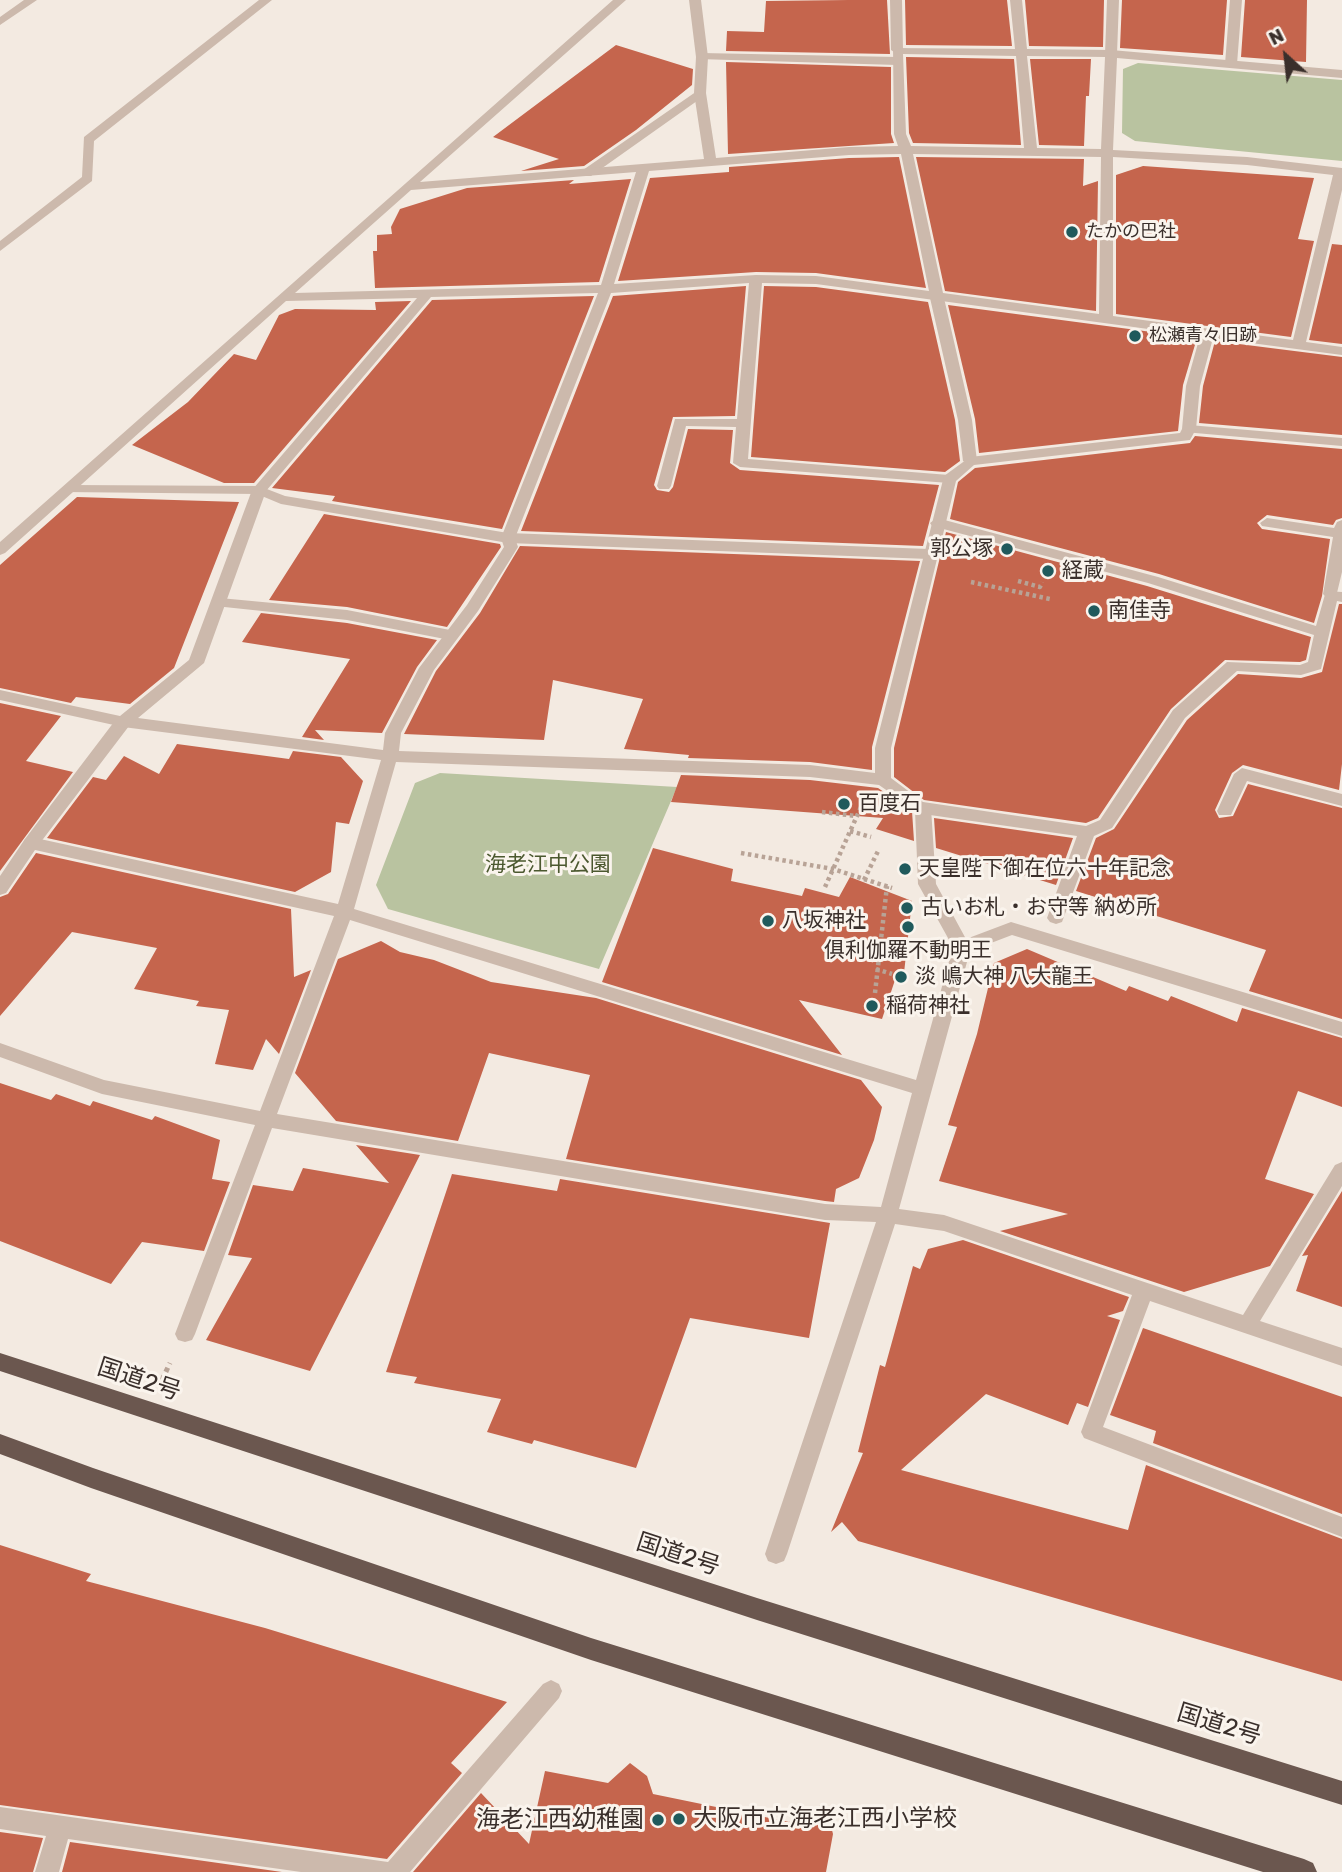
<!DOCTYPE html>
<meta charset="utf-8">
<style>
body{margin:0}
#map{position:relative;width:1342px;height:1872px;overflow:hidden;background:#f3eae1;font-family:Rubik,sans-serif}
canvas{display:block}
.north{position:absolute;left:1251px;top:21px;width:70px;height:70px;-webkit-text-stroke:5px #faf4ed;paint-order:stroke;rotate:333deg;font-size:19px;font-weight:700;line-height:28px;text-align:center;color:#3a2f2b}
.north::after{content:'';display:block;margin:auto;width:24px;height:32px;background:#3a2f2b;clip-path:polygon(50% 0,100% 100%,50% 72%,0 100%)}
</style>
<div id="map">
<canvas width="1342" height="1872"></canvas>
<div class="north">N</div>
</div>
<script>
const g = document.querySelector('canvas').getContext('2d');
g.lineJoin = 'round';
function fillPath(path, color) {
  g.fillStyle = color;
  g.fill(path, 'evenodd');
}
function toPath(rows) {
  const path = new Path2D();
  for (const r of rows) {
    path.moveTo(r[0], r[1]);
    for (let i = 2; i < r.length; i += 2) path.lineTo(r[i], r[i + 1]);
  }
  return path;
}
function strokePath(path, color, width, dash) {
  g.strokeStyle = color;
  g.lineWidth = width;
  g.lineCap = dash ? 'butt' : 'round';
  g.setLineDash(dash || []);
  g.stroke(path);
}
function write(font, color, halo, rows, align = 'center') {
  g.font = font + ' Rubik,"Noto Sans JP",sans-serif';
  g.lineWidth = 6;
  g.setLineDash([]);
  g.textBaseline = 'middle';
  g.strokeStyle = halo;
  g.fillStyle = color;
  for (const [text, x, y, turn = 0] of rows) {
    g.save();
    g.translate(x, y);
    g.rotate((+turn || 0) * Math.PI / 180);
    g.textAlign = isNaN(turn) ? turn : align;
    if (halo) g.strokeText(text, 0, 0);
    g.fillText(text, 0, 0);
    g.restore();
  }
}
fillPath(toPath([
 [1138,63,1342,80,1342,161,1135,141,1122,133,1123,69],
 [440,773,677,787,599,969,388,909,376,885,415,783]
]), '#b9c3a0');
fillPath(toPath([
 [848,0,887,0,890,54,726,51,727,31,764,32,766,1],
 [905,0,1007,0,1012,46,906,45],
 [1025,0,1104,0,1103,47,1029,46],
 [1122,0,1227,0,1223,55,1120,48],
 [1245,0,1307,0,1306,62,1241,57],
 [616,45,693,69,692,85,636,130,584,166,521,171,559,159,493,137],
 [906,57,1014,59,1021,145,913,143,909,133],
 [1030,59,1091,59,1089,96,1086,96,1084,146,1039,145],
 [726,62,891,67,891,134,894,143,728,154],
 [899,157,926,288,816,273,756,272,618,281,650,178,729,172,729,167,849,158],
 [916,157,1084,159,1083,186,1098,181,1096,311,945,291],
 [1143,166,1314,178,1298,239,1314,241,1291,337,1116,314,1116,175],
 [631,179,599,282,375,288,373,251,377,251,377,235,392,234,391,227,400,209,467,188,574,180,569,184],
 [1332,244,1342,245,1342,344,1309,340],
 [746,286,735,416,673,417,654,485,657,490,669,492,673,487,688,429,733,430,730,463,740,470,939,485,923,546,521,531,613,296],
 [764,286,816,287,928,302,955,420,960,461,945,472,751,457],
 [594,296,502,529,332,501,335,496,272,488,432,300],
 [411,301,254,483,224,483,132,445,188,402,234,354,256,360,279,315,295,309,376,310,375,302],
 [948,305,1197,338,1183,385,1178,431,979,453,975,419],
 [1215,341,1342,357,1342,435,1199,423,1203,386],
 [1195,436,1342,449,1342,518,1336,520,1333,525,1267,515,1257,523,1262,529,1330,539,1322,596,1314,623,1159,574,950,519,958,482,975,468,1190,443],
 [77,497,239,502,174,668,130,704,76,697,71,703,0,688,0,565],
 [324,514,500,544,501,547,447,627,347,607,269,600],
 [946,532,1147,586,1311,637,1306,660,1300,662,1225,660,1171,709,1098,818,1086,823,924,800,894,777,894,748],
 [520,546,920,561,872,747,872,770,810,762,688,758,689,755,624,749,643,699,553,680,544,740,404,734,436,671,480,613],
 [1339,604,1342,604,1342,764,1339,790,1243,765,1232,773,1215,810,1219,818,1233,816,1248,784,1342,808,1342,1019,1249,991,1266,950,1076,891,1096,838,1114,829,1187,720,1238,674,1301,678,1322,672],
 [261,613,347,623,437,640,417,667,382,733,315,730,324,740,302,737,350,659,242,642],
 [0,703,61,716,26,761,73,772,0,871],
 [177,744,289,759,293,751,341,757,363,781,349,824,336,822,331,872,295,892,47,838,93,777,106,780,124,756,159,774],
 [681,775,810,780,878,788,912,811,914,841,876,829,883,818,671,802],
 [934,818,1073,838,1056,885,936,848],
 [653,848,733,869,731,881,802,896,805,888,839,897,850,877,912,901,903,982,895,980,882,1019,799,1000,842,1055,602,982],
 [36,853,291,909,294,977,311,970,279,1054,266,1039,253,1070,215,1064,229,1010,196,1006,199,1001,134,989,157,948,72,932,0,1016,0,897,8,894],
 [381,941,400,952,434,960,491,982,596,998,861,1080,882,1107,874,1140,859,1178,836,1189,834,1202,825,1201,566,1159,590,1075,489,1053,458,1141,336,1121,295,1073,338,959],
 [1027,949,1126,991,1129,986,1168,1001,1171,996,1237,1022,1242,1008,1342,1038,1342,1107,1298,1091,1265,1179,1314,1194,1270,1266,1184,1292,1000,1231,1068,1214,939,1181,957,1127,948,1125,977,1034,994,963],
 [0,1083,51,1100,56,1094,90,1106,93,1101,152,1120,155,1116,220,1140,212,1179,230,1182,204,1251,142,1242,111,1284,0,1241],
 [356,1145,420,1155,310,1371,206,1340,252,1258,228,1255,253,1185,293,1191,303,1168,389,1183],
 [452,1174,557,1191,560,1179,830,1223,809,1338,690,1318,636,1468,534,1440,532,1444,487,1432,501,1399,414,1383,417,1377,386,1372],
 [1342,1191,1342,1307,1296,1291,1308,1255,1302,1256],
 [963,1240,1129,1297,1123,1311,1107,1316,1120,1320,1088,1407,1077,1403,1068,1425,986,1394,901,1470,1128,1530,1146,1465,1342,1539,1342,1681,858,1541,842,1522,831,1532,863,1453,858,1452,880,1365,885,1367,913,1266,920,1269,928,1249],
 [1143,1328,1342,1397,1342,1514,1153,1443,1156,1431,1110,1415],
 [0,1545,91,1574,86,1581,265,1628,507,1702,451,1763,462,1773,387,1859,0,1805],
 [630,1763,647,1776,653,1794,789,1822,825,1803,833,1834,826,1872,413,1872,481,1793,529,1844,545,1771,608,1783],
 [0,1832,43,1838,33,1872,0,1872],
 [70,1842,282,1872,62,1872]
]), '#c5654d');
strokePath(toPath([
 [1018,581,1040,587,1042,582],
 [971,582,1050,599],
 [822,812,856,816],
 [850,831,871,837],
 [741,853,833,869,892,888],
 [864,880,879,849],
 [825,887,861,807],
 [876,969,892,974],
 [875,993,887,886]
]), '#b8a396', 4.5, [3.5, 3.5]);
strokePath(toPath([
 [162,1380,170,1363]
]), '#b8a396', 5, [4.5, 4.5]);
fillPath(toPath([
 [24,0,37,0,0,25,0,17,24,0],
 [890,0,902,0,903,50,897,54,891,50,890,0],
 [1107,0,1119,0,1117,54,1111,58,1105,54,1107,0],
 [1230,0,1242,0,1237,64,1231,68,1225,64,1230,0],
 [702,53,897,57,903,61,897,65,698,59,698,55,702,53],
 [700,89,706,93,704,96,591,176,583,176,583,170,700,89],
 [937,294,944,298,972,420,977,461,970,465,963,461,958,420,930,298,937,294],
 [747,378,754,382,748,459,949,475,956,479,949,483,740,467,733,463,736,427,686,426,671,486,669,489,659,489,657,486,675,419,737,419,740,382,747,378],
 [1189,425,1342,438,1342,446,1184,432,1182,429,1189,425],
 [69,485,259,486,285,496,508,533,929,549,936,554,929,559,508,543,281,504,257,494,64,492,62,489,69,485],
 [937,518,1158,577,1316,626,1326,591,1342,592,1342,602,1337,601,1321,669,1301,675,1237,671,1185,718,1112,828,1094,836,1062,922,1056,924,1050,922,1047,918,1077,836,923,814,917,812,915,808,917,804,923,802,1086,826,1100,820,1173,710,1227,662,1300,665,1308,662,1314,635,1148,583,932,526,930,523,937,518],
 [220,598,347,610,450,630,458,635,450,640,347,620,215,606,212,603,220,598],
 [123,717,131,722,129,726,37,847,25,847,23,843,25,839,117,718,123,717],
 [1242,768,1342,794,1342,806,1247,781,1231,815,1219,815,1217,811,1234,774,1242,768]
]), '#ccb9ac');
fillPath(toPath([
 [259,0,272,0,94,141,92,181,0,251,0,241,82,177,84,137,259,0],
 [613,0,626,0,420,182,704,159,694,93,696,57,689,0,701,0,708,57,706,93,716,158,849,147,898,146,894,134,893,48,1015,49,1010,0,1022,0,1027,49,1111,50,1342,70,1342,78,1117,58,1113,150,1247,157,1342,168,1342,190,1306,342,1342,347,1342,355,1213,338,1200,386,1196,429,1190,440,974,465,956,481,891,748,891,778,931,808,936,884,966,939,1011,922,1342,1022,1342,1036,1012,935,970,951,899,1209,944,1215,1243,1315,1335,1165,1342,1162,1342,1186,1260,1321,1342,1348,1342,1366,1150,1301,1103,1427,1342,1517,1342,1537,1084,1438,1081,1432,1132,1295,944,1231,895,1224,787,1554,784,1561,776,1564,768,1561,765,1554,876,1222,825,1220,272,1128,195,1334,192,1340,185,1342,178,1340,175,1334,255,1125,102,1094,0,1057,0,1043,104,1080,260,1111,334,916,35,850,6,893,0,895,0,876,25,839,31,837,338,904,381,760,123,727,0,700,0,690,120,716,189,660,252,490,417,298,286,301,5,553,0,555,0,542,613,0],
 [903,54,1016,56,1024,148,911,146,906,134,903,54],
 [1027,56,1105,57,1101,149,1037,148,1027,56],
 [901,154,929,291,816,276,756,275,614,284,649,171,849,155,901,154],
 [913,154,1101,157,1099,314,943,293,913,154],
 [1113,157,1247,165,1333,175,1293,340,1113,316,1113,157],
 [636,172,601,285,295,293,411,190,636,172],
 [749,283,740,382,742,385,747,386,754,382,762,283,816,284,1200,336,1186,386,1182,429,1180,433,970,457,944,476,875,748,875,773,810,765,399,751,401,733,434,670,478,611,518,547,515,538,611,293,749,283],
 [598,293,501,538,504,547,467,605,419,668,385,733,383,750,138,718,204,663,266,491,431,297,598,293],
 [396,762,810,777,879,785,915,810,918,884,953,947,916,1080,354,909,396,762],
 [350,920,912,1093,881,1207,825,1204,277,1114,350,920],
 [1267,518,1334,528,1337,522,1342,520,1342,572,1336,597,1326,597,1323,594,1333,537,1262,526,1260,523,1267,518],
 [551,1680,559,1684,562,1691,559,1698,410,1872,301,1872,68,1839,59,1872,35,1872,46,1836,0,1829,0,1807,388,1862,543,1684,551,1680]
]), '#ccb9ac');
fillPath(toPath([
 [0,1353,757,1598,1342,1781,1342,1805,757,1620,0,1371,0,1353],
 [0,1434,93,1468,591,1638,1304,1859,1313,1863,1317,1872,1263,1872,591,1660,91,1488,0,1454,0,1434]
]), '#6b574f');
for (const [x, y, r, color] of [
 [1072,232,7,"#205a5c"],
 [1135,336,7,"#205a5c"],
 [1007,549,7,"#205a5c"],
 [1048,571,7,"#205a5c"],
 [1094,611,7,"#205a5c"],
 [844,804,7,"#205a5c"],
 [905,869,7,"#205a5c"],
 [907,908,7,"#205a5c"],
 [768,921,7,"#205a5c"],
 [908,927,7,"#205a5c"],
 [901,977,7,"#205a5c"],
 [872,1006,7,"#205a5c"],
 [679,1819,7,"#205a5c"],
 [658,1820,7,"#205a5c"]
]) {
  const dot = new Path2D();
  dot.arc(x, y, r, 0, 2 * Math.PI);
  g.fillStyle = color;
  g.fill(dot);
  strokePath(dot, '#faf4ed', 2.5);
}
write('18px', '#3a2f2b', '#faf4ed', [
 ["たかの巴社",1086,232],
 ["松瀬青々旧跡",1149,336]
], 'left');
write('21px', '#3a2f2b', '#faf4ed', [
 ["郭公塚",993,549,"right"],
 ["経蔵",1062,571],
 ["南佳寺",1108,611],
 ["百度石",858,804],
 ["天皇陛下御在位六十年記念",919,869],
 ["古いお札・お守等 納め所",921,908],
 ["八坂神社",782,921],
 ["俱利伽羅不動明王",908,951,"center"],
 ["淡 嶋大神 八大龍王",915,977],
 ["稲荷神社",886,1006]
], 'left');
write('21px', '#4b582f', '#faf4ed', [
 ["海老江中公園",548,865]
]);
write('24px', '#3a2f2b', '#faf4ed', [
 ["国道2号",139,1380,18],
 ["国道2号",678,1555,18],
 ["国道2号",1219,1725,17]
]);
write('24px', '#3a2f2b', '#faf4ed', [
 ["大阪市立海老江西小学校",693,1819],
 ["海老江西幼稚園",644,1820,"right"]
], 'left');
</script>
